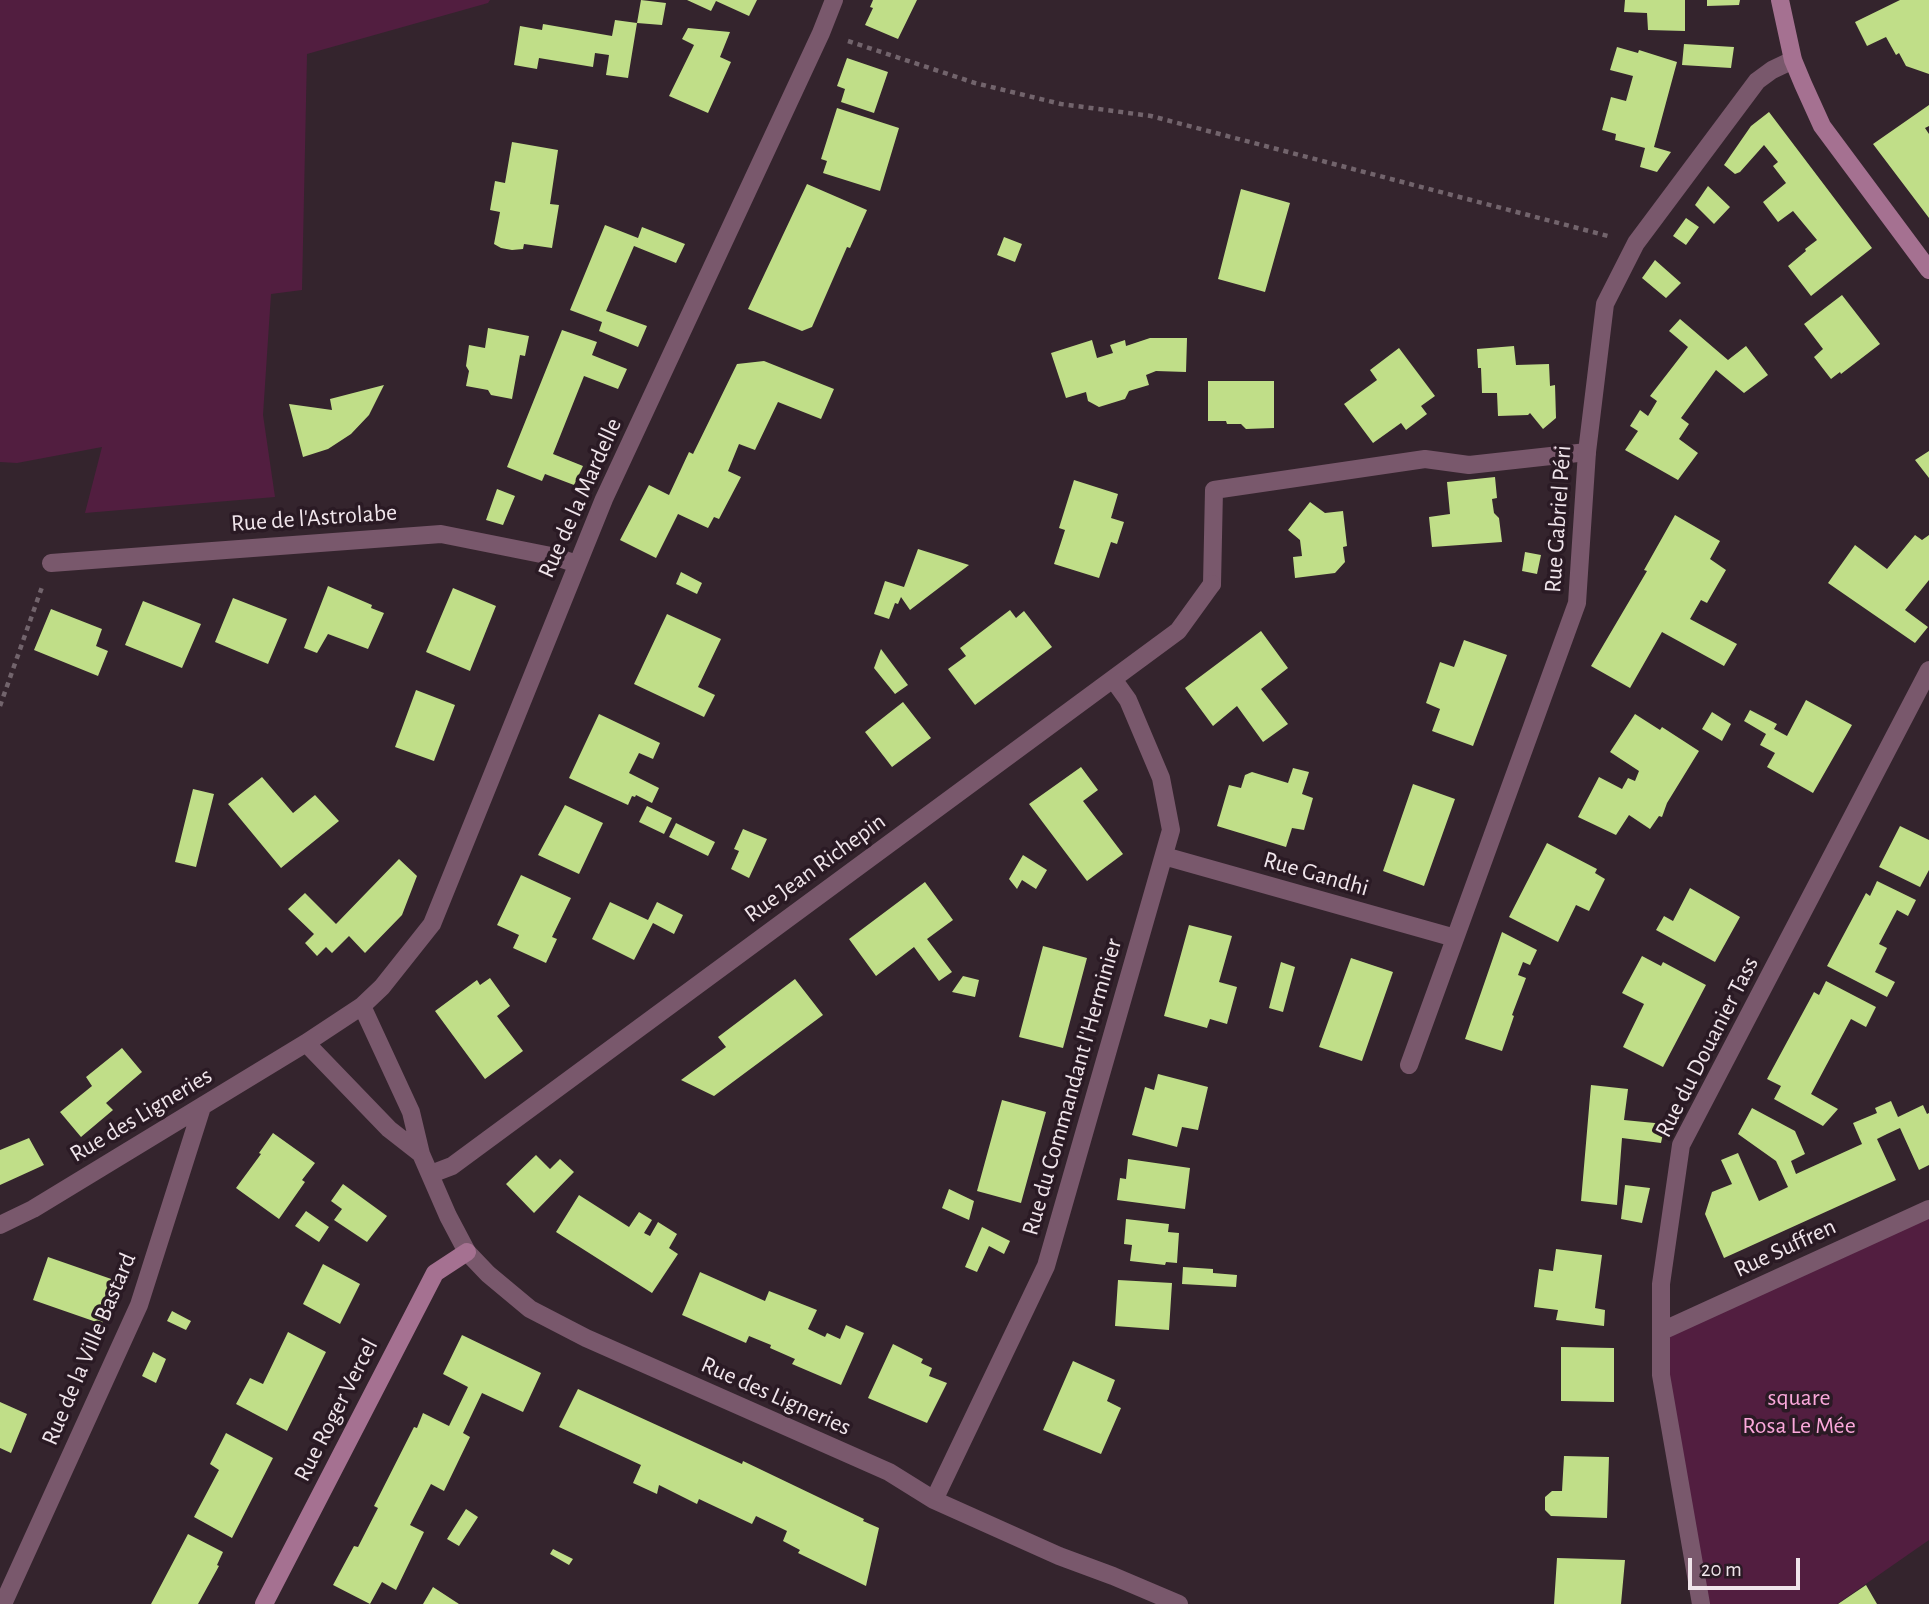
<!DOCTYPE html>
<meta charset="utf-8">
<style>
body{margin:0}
#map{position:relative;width:1929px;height:1604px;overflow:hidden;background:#34242d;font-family:"Alegreya Sans",sans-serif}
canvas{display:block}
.scale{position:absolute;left:1688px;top:1558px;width:112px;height:32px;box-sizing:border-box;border:4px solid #f0e5eb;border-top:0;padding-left:9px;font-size:21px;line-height:24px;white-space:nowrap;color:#f0e5eb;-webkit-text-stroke:5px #2a1a24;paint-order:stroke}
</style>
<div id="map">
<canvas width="1929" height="1604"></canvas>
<div class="scale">20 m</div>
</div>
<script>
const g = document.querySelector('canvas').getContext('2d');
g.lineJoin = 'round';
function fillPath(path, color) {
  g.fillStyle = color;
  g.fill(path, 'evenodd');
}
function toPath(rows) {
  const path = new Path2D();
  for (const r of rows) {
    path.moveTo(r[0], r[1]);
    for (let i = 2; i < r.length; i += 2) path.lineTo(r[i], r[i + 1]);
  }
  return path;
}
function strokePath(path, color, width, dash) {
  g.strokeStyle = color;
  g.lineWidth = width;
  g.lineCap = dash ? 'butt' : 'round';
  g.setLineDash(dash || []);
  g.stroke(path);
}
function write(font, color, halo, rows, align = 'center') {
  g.font = font + ' "Alegreya Sans",sans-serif';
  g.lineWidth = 7;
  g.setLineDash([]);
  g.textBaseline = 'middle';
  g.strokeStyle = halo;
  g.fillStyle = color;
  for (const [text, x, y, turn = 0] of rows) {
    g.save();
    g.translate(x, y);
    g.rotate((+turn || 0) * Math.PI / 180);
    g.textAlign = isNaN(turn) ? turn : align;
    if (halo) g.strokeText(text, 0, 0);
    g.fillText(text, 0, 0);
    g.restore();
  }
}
fillPath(toPath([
 [0,0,490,0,488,3,307,54,302,290,271,294,263,415,275,497,85,513,102,447,17,463,0,462],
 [1929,1209,1929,1540,1837,1604,1700,1604,1662,1331]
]), '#521e40');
fillPath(toPath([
 [641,0,666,3,662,25,637,23],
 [687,0,757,0,749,16,716,1,711,11],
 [873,0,917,0,898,39,865,25,873,8,870,7],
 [1625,0,1685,0,1685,31,1648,30,1647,13,1624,12],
 [1707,0,1740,0,1739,5,1707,6],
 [1900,0,1929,0,1929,74,1906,66,1899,53,1896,55,1886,37,1867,46,1855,22],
 [615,20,637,23,628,78,606,75,609,55,595,53,593,67,539,58,537,69,514,65,520,26,542,30,543,24,612,36],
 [688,28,730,32,720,57,731,62,708,113,669,96,694,45,682,39],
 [1684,44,1734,47,1731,68,1682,65],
 [1617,47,1638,53,1639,50,1677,62,1654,147,1671,152,1657,172,1640,167,1645,148,1615,140,1616,134,1602,130,1611,97,1626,101,1633,76,1610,70],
 [847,58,888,72,874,113,841,102,845,89,837,86],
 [1929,105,1929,126,1925,128,1929,134,1929,218,1873,144],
 [837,108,899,128,880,191,823,173,827,161,821,159],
 [1769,112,1872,248,1811,296,1788,266,1806,251,1805,249,1817,240,1793,211,1778,222,1763,202,1786,183,1773,166,1778,162,1764,145,1740,172,1735,174,1724,165,1751,126],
 [512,142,558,150,550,204,559,205,552,248,524,244,523,249,512,250,501,248,494,244,500,212,490,210,495,181,505,183],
 [807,184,867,210,850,248,847,247,812,327,802,331,748,309],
 [1708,186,1730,207,1714,224,1695,205],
 [1241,189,1290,203,1265,292,1218,279],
 [1686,218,1699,227,1686,245,1673,236],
 [605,225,638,238,642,227,685,244,676,263,634,246,606,311,647,326,638,347,599,331,602,322,570,310],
 [1004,237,1022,244,1015,262,997,255],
 [1655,260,1681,283,1666,298,1642,278],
 [1842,295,1880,344,1841,374,1840,372,1831,379,1814,357,1823,349,1804,324],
 [1680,319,1728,360,1746,346,1768,375,1744,393,1716,370,1681,418,1689,424,1679,439,1698,453,1678,480,1625,450,1638,431,1630,426,1640,410,1648,416,1657,401,1650,396,1688,347,1669,331],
 [488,328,529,336,525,356,520,355,512,399,491,395,488,390,466,386,469,371,466,366,469,345,485,348],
 [562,330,597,342,592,355,627,369,618,389,584,376,553,454,583,466,574,485,545,474,542,481,507,467],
 [1150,338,1187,338,1186,372,1156,371,1146,375,1149,385,1129,391,1125,399,1099,407,1088,401,1086,392,1066,398,1051,353,1092,340,1097,358,1113,353,1110,345,1125,340,1126,346],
 [1514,346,1516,365,1549,364,1550,386,1555,385,1556,418,1543,429,1530,413,1528,415,1498,416,1497,393,1482,393,1481,368,1478,368,1477,349],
 [1399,348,1435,396,1421,406,1427,414,1406,430,1401,423,1373,443,1344,404,1377,380,1370,370],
 [764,361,834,389,821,419,778,402,755,450,739,444,728,471,741,477,719,519,714,517,708,528,678,514,656,558,620,540,649,485,669,495,689,452,693,454,737,364],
 [1208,381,1274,381,1274,428,1246,429,1241,424,1227,424,1226,421,1208,421],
 [384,385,369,415,351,434,328,449,303,457,289,404,332,410,330,399],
 [1929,451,1929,478,1915,460],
 [1495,477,1497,498,1492,499,1494,513,1499,518,1502,542,1432,547,1429,517,1450,514,1447,482],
 [1074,480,1118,494,1111,518,1124,522,1117,544,1111,542,1099,578,1054,564,1065,530,1059,528],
 [497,489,515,496,503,525,486,520],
 [1310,502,1325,513,1343,511,1347,546,1343,547,1345,562,1335,573,1295,578,1293,557,1302,556,1300,540,1288,530],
 [1675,515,1720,541,1710,559,1726,570,1707,603,1701,600,1690,619,1737,644,1724,666,1662,632,1630,688,1591,666,1647,571,1644,570],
 [1915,535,1922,540,1929,535,1929,580,1905,610,1928,627,1915,643,1828,583,1855,545,1887,569],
 [918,549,969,565,910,610,901,597,898,604,895,603,889,619,874,614,885,581,904,587],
 [1525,552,1541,555,1537,574,1522,571],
 [681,572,702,583,697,594,676,584],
 [328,586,372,605,371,608,384,613,368,649,328,634,317,653,304,648],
 [453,588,496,606,470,671,426,652],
 [233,598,287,619,268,664,215,642],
 [143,601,201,624,182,668,125,645],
 [51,609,102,629,96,646,108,651,98,676,34,650],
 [1010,610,1016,618,1024,611,1052,647,975,705,948,669,966,656,960,648],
 [667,614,721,639,698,687,715,695,704,717,634,684],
 [1261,631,1288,668,1261,689,1288,724,1263,742,1237,706,1213,726,1185,688],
 [1464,640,1507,655,1473,746,1432,731,1440,709,1426,703,1440,662,1454,667],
 [881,649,908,685,895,694,874,668],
 [416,690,455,705,434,761,395,747],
 [1806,700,1852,725,1813,793,1767,767,1775,753,1760,745,1766,734,1744,721,1750,710,1777,724,1774,729,1787,736],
 [903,702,931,738,892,767,865,732],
 [1712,712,1731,724,1722,741,1702,729],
 [599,714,660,743,653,759,639,753,629,773,659,788,652,803,636,795,635,797,632,796,628,805,569,778],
 [1635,714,1660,730,1662,727,1699,751,1667,803,1662,817,1659,816,1650,829,1629,815,1616,835,1578,817,1599,777,1622,789,1628,778,1635,781,1639,771,1610,752],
 [1081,767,1098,790,1083,801,1123,854,1087,881,1029,804],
 [1293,768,1309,772,1302,794,1313,798,1304,830,1292,828,1286,847,1217,826,1229,785,1241,788,1245,775,1252,772,1288,783],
 [262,777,293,813,315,795,339,821,281,868,228,804],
 [1413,784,1455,799,1424,886,1383,871],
 [193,789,214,794,196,867,175,862],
 [565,805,603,823,579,874,538,855],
 [647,806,672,818,664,834,639,822],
 [676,823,715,842,708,856,669,837],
 [1900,826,1929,840,1929,870,1920,887,1879,867],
 [743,829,767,839,749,878,731,869,739,851,734,849],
 [1547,843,1597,869,1595,873,1605,879,1589,911,1576,905,1558,942,1509,917],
 [1023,855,1047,870,1036,889,1022,880,1017,889,1009,879],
 [399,859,417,876,402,915,365,953,349,936,332,953,326,947,317,956,305,943,314,934,288,909,305,893,336,924],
 [521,875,571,898,552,937,557,939,546,963,513,948,519,935,497,925],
 [1877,881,1916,900,1908,916,1897,910,1879,944,1887,948,1875,972,1895,982,1887,997,1827,966,1866,893,1870,896],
 [925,882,953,920,927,939,952,972,939,981,914,947,876,976,849,939],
 [1690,888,1740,917,1715,962,1656,930,1664,916,1673,921],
 [610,902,648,920,657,902,683,915,674,934,653,923,634,960,592,939],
 [1189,925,1232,936,1219,982,1237,987,1227,1024,1210,1019,1207,1028,1164,1016],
 [1502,932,1537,950,1530,965,1523,962,1518,975,1526,978,1512,1015,1514,1016,1502,1051,1465,1039],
 [1043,946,1087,958,1063,1048,1019,1037],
 [1642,956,1661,966,1663,962,1706,985,1663,1067,1623,1047,1644,1004,1622,993],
 [1351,958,1393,972,1362,1061,1319,1047],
 [1281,962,1295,967,1283,1012,1269,1008],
 [963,976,979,980,975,997,952,992],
 [490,978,510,1006,497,1016,523,1051,485,1079,435,1011,477,980,480,985],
 [795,979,823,1015,714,1096,681,1080,726,1047,718,1037],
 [1826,981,1876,1007,1866,1027,1851,1019,1811,1094,1838,1109,1823,1126,1774,1099,1781,1086,1767,1079,1814,992,1819,995],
 [122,1048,142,1072,106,1103,113,1110,81,1137,60,1112,92,1086,86,1077],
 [1158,1074,1208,1087,1198,1130,1182,1127,1177,1147,1132,1135,1145,1087,1154,1090],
 [1591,1085,1628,1089,1624,1120,1665,1124,1661,1143,1622,1138,1617,1205,1581,1201],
 [1002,1100,1046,1112,1021,1203,977,1191],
 [1891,1101,1898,1117,1923,1105,1927,1114,1929,1113,1929,1165,1919,1170,1900,1128,1887,1134,1877,1139,1896,1180,1724,1258,1705,1214,1712,1192,1732,1184,1721,1160,1738,1153,1759,1201,1788,1187,1776,1161,1738,1134,1752,1108,1795,1131,1805,1154,1791,1161,1796,1174,1862,1144,1853,1123,1877,1113,1875,1108],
 [273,1133,315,1163,302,1180,305,1182,279,1219,236,1188,261,1154,259,1153],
 [29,1138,44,1165,0,1185,0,1150],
 [536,1155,550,1169,560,1159,574,1172,534,1213,506,1184],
 [1128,1159,1190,1168,1185,1209,1117,1200,1120,1178,1126,1179],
 [343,1184,387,1216,367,1242,334,1220,342,1209,331,1201],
 [1625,1185,1650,1188,1642,1223,1621,1219],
 [949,1189,974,1201,969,1220,942,1208],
 [579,1195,629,1227,639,1212,652,1220,644,1233,650,1236,658,1222,677,1234,669,1248,678,1254,652,1293,556,1232],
 [306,1211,329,1227,319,1242,295,1226],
 [1126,1219,1169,1224,1168,1232,1179,1233,1177,1263,1166,1262,1165,1265,1130,1261,1132,1245,1124,1244],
 [982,1227,1010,1241,1004,1254,989,1246,977,1272,965,1267],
 [1556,1249,1602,1255,1595,1308,1605,1310,1604,1326,1556,1320,1558,1310,1534,1307,1539,1269,1553,1271],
 [48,1257,117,1281,102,1324,33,1300],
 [323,1264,360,1284,340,1324,303,1304],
 [1183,1267,1213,1269,1213,1273,1237,1275,1236,1287,1182,1284],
 [700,1272,765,1301,769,1291,817,1310,808,1329,825,1337,827,1333,840,1339,846,1325,864,1333,841,1385,792,1364,795,1359,770,1348,771,1345,749,1336,746,1343,682,1315],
 [1118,1280,1172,1283,1169,1330,1115,1326],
 [172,1311,191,1321,186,1330,167,1321],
 [288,1332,326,1352,287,1431,236,1404,250,1378,263,1384],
 [462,1335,541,1373,523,1412,482,1393,463,1433,470,1437,444,1491,431,1484,410,1525,424,1532,396,1590,382,1582,370,1604,333,1585,354,1546,358,1547,378,1508,374,1506,414,1427,417,1428,423,1413,449,1426,468,1387,443,1374],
 [893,1344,923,1359,921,1363,932,1368,929,1376,947,1383,927,1423,868,1398],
 [1561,1347,1614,1348,1614,1402,1561,1401],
 [153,1352,166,1359,156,1383,142,1376],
 [1073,1361,1115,1380,1107,1401,1121,1408,1101,1454,1043,1430],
 [578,1389,742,1464,743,1461,864,1519,863,1521,879,1528,866,1586,798,1553,800,1550,783,1541,787,1531,756,1516,752,1524,699,1499,697,1504,659,1485,657,1494,633,1483,641,1465,559,1427],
 [0,1402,27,1414,11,1453,0,1448],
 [226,1433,273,1458,232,1538,194,1517,219,1470,210,1464],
 [1564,1456,1609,1457,1607,1518,1551,1516,1545,1510,1545,1497,1552,1491,1562,1491],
 [466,1509,478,1517,459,1546,447,1539],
 [188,1534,223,1552,217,1565,219,1566,198,1604,151,1604],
 [553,1549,573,1559,569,1565,550,1554],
 [1557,1558,1625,1560,1621,1604,1554,1604],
 [1866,1585,1877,1604,1838,1604],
 [433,1587,459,1604,423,1604]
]), '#c0de88');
strokePath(toPath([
 [848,41,975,83,1061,104,1151,116,1608,236],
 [0,706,42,587]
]), '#72646c', 4.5, [5, 5]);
strokePath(toPath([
 [1212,584,1214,490,1425,459,1469,465,1587,452]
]), '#79586c', 18);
strokePath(toPath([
 [51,563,441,534,556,557,577,564],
 [1164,856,1455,938],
 [362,1006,411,1112,421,1154,448,1216,467,1252,488,1274,530,1309,586,1338,889,1472,934,1500,1059,1556,1113,1576,1179,1604],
 [306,1043,389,1129,421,1154],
 [1409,1065,1577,603,1587,452,1605,304,1636,243,1757,81,1772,70,1793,60],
 [431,1174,452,1166,1178,631,1212,584],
 [0,1225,33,1209,306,1043,362,1006,382,987,432,924,604,499,821,33,834,0],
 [1662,1331,1929,1209],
 [934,1500,1046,1266,1171,830,1161,778,1128,700,1113,679],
 [3,1604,139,1305,202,1107],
 [1701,1604,1661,1375,1661,1284,1681,1145,1929,670]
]), '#79586c', 18);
strokePath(toPath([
 [1780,0,1793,60,1803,84,1822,126,1929,270],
 [264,1604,435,1273,467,1252]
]), '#a57191', 18);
write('24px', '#f0e5eb', '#2a1a24', [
 ["Rue de la Mardelle",580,498,-66],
 ["Rue de l'Astrolabe",314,518,-4],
 ["Rue Gabriel Péri",1558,519,-86],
 ["Rue Jean Richepin",815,868,-36],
 ["Rue Gandhi",1316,874,16],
 ["Rue du Douanier Tass",1707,1047,-63],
 ["Rue du Commandant l'Herminier",1072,1087,-74],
 ["Rue des Ligneries",141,1115,-31],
 ["Rue Suffren",1785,1248,-25],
 ["Rue de la Ville Bastard",89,1349,-67],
 ["Rue des Ligneries",776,1396,24],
 ["Rue Roger Vercel",336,1410,-63]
]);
write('24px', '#fba8db', '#2a1a24', [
 ["square",1799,1398],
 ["Rosa Le Mée",1799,1426]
]);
</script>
